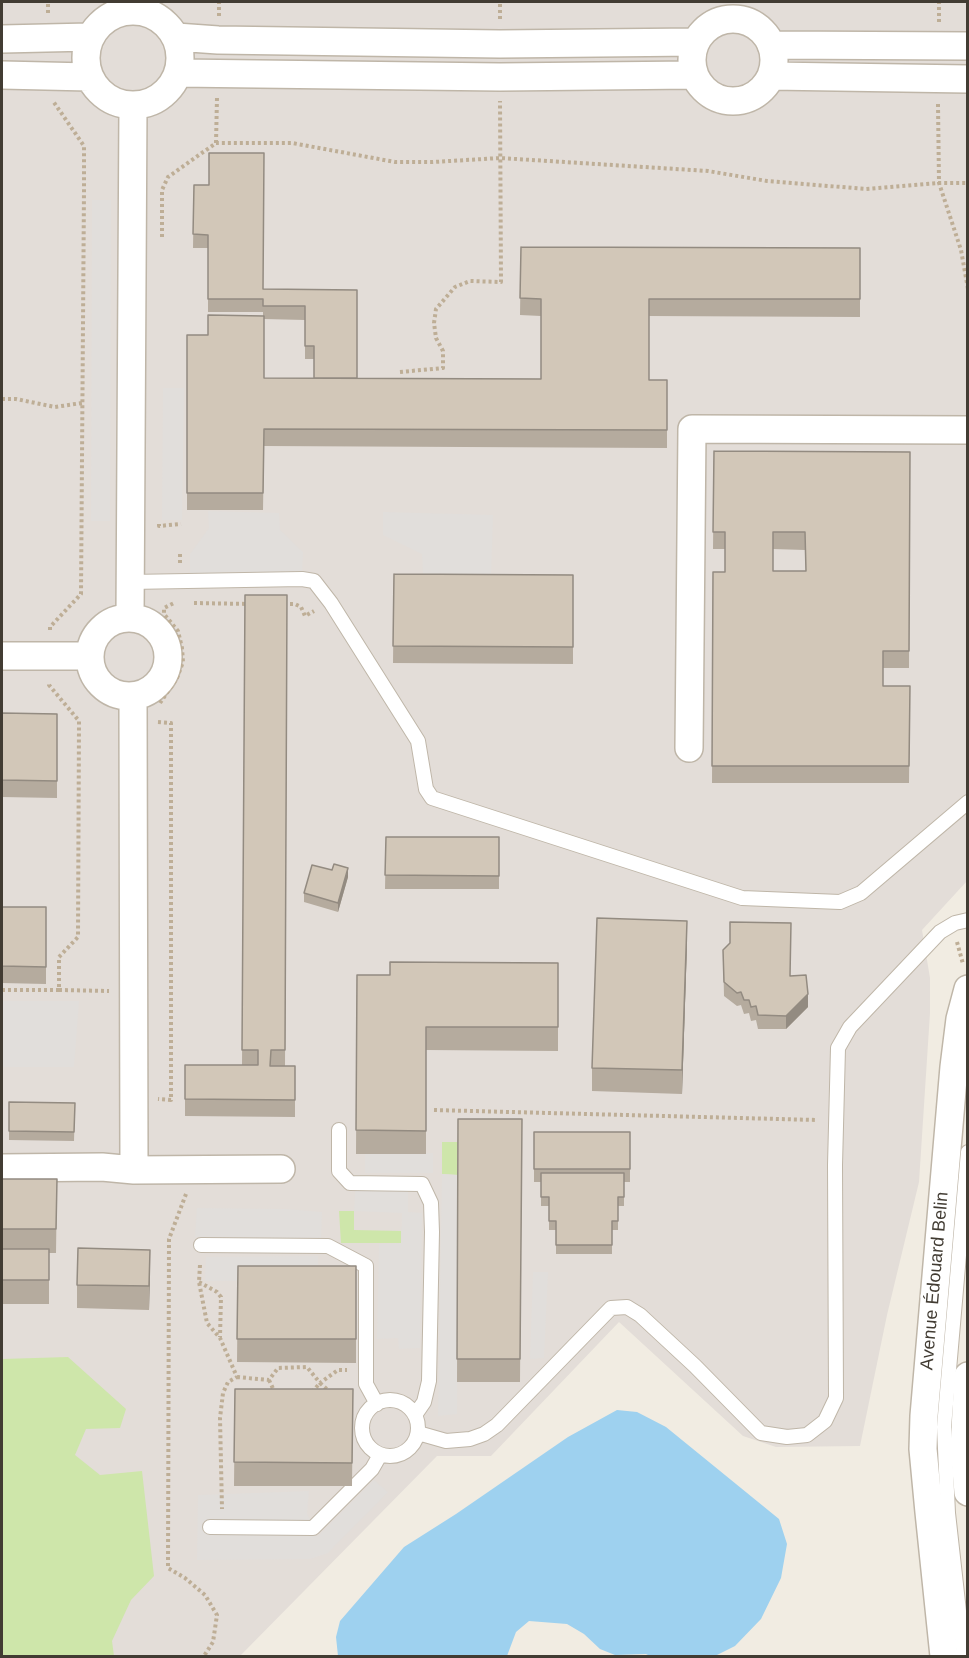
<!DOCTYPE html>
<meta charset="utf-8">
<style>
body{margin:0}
#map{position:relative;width:969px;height:1658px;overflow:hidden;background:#f1ece2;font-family:Helvetica,sans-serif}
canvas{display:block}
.frame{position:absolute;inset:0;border:3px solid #423c33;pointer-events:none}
</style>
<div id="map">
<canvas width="969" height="1658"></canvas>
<div class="frame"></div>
</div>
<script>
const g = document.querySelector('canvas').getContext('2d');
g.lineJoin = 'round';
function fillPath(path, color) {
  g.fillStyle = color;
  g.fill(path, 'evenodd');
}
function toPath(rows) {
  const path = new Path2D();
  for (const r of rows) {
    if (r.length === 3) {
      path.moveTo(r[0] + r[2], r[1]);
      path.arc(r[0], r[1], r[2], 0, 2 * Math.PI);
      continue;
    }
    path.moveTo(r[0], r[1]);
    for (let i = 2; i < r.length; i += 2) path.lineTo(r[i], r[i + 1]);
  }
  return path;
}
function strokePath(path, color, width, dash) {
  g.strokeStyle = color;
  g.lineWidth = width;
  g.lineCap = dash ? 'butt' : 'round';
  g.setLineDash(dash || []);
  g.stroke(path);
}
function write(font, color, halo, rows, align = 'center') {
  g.font = font + ' Helvetica,sans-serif';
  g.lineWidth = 5;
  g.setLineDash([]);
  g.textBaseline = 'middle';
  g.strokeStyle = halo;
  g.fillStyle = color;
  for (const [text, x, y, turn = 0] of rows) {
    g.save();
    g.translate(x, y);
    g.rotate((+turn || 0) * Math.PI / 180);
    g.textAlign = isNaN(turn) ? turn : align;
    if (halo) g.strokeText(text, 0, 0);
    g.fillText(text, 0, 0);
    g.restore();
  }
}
fillPath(toPath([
 [2,2,967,2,967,881,922,930,930,978,930,1013,919,1182,887,1315,860,1446,776,1447,743,1436,619,1322,491,1456,437,1456,240,1656,2,1656]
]), '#e3ddd8');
fillPath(toPath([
 [442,1142,458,1142,458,1175,442,1174],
 [339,1211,354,1211,354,1230,401,1231,401,1243,341,1243],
 [68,1357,126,1409,120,1428,86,1429,75,1455,100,1475,142,1471,154,1576,131,1600,112,1641,114,1656,2,1656,2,1359]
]), '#cee6aa');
fillPath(toPath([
 [92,200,111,200,110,521,91,521],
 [163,388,184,388,182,520,162,520],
 [208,511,279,513,280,530,303,552,302,574,190,575,190,554,209,528],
 [383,512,493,515,491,576,423,574,422,554,383,535],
 [2,1001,79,1001,74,1067,2,1067],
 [433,1153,433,1173,365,1173,365,1154],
 [442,1174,458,1175,457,1414,438,1416],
 [355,1191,408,1191,408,1212,422,1213,420,1348,399,1349,398,1338,377,1339,379,1244,401,1243,402,1213,354,1211],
 [197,1208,285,1209,322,1212,321,1238,195,1237],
 [318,1256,318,1280,205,1281,206,1257],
 [533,1272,548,1272,544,1358,530,1359],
 [374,1480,388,1492,328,1553,310,1559,197,1560,198,1495,309,1491,307,1513,317,1537]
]), '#e1dedb');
fillPath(toPath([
 [617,1410,637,1412,666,1427,779,1519,787,1544,781,1578,761,1619,735,1646,715,1656,650,1656,646,1654,615,1655,600,1649,584,1634,567,1624,529,1621,516,1632,507,1656,338,1656,336,1637,340,1621,404,1547,456,1514,568,1437]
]), '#9ed1ef');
const lane = toPath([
 [130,582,302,579,314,581,331,603,418,741,426,789,432,798,742,898,840,902,861,893,968,802],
 [339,1130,339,1171,350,1183,422,1184,431,1203,432,1232,429,1381,424,1402,415,1415],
 [201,1245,328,1246,366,1266,366,1384,377,1404],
 [390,1428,28],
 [418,1433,446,1441,470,1439,484,1434,497,1425,611,1308,627,1307,640,1315,695,1366,761,1433,787,1437,807,1435,825,1421,836,1398,835,1165,838,1048,850,1027,940,932,955,923,968,920],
 [210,1527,313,1528,372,1469,380,1455],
 [964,1656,948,1513,944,1427,968,1152]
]);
const street = toPath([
 [133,58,47],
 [733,60,41],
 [176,37,218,40,500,44,696,42],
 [2,39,90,37],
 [771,45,968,46],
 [178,73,500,77,693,75],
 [2,75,89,77],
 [771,76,968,79],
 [130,617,133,106],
 [129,657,39],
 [2,656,89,656],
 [133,696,134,1170],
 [689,748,692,429,968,430],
 [2,1168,102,1167,134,1170,281,1169],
 [968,1376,964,1448,968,1492],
 [944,1656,929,1512,923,1449,924,1416,954,1067,960,1019,968,989]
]);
strokePath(lane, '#bfb6a8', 16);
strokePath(street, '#bfb6a8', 30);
strokePath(toPath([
 [48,13,48,2],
 [219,16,219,2],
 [500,19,500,2],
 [939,22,939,2],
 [938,104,939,183,961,250,968,289],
 [216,143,217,98],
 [162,237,162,190,168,177,216,143,292,143,395,162,433,162,500,158,708,171,767,181,866,189,939,183,968,183],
 [400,372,443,368,443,351,436,338,434,323,436,309,455,287,470,281,501,282,500,101],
 [2,399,16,399,55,407,82,403],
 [159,524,159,526,181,524],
 [180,563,180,552],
 [194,603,249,604],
 [284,604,295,604,301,607,305,616,314,611],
 [50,630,50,627,81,594,84,189,84,146,53,101],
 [160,703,177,678,183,662,182,648,178,631,164,614,164,608,174,603],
 [158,722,171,723,171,1100,158,1099],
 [957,942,963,964],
 [2,990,59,990,59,957,78,937,79,721,49,685,49,683],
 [59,990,109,991],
 [434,1110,817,1120],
 [186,1194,169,1239,168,1568,185,1578,205,1595,217,1615,213,1642,204,1656],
 [200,1265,199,1282,207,1323,220,1338,237,1377,228,1382,223,1393,220,1418,222,1509],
 [199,1282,217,1292,221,1297,220,1337],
 [237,1377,269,1380,278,1368,307,1367,320,1383,338,1370,347,1370],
 [269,1380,275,1393],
 [312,1392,320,1383,330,1392]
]), '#beae96', 4, [3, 3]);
strokePath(lane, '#fff', 14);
strokePath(street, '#fff', 27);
fillPath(toPath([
 [194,185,263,289,357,290,357,378,541,379,541,316,520,315,521,247,860,248,860,317,649,316,649,380,667,380,667,448,264,446,263,510,187,510,187,335,208,335,263,316,263,312,208,312,208,248,193,248],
 [264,319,305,320,305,359,314,359,314,378,264,378],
 [714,451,910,452,909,668,883,668,883,686,910,686,909,783,712,783,713,572,725,572,725,549,713,549],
 [773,549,805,550,806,571,773,571],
 [394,574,573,575,573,664,393,663],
 [245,595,287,595,285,1066,295,1066,295,1117,185,1116,185,1065,242,1065],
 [2,713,57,714,57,798,2,797],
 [386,837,499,837,499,889,385,889],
 [332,870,348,877,338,912,304,902,304,893],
 [2,907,46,907,46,984,2,983],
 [687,944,682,1094,592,1091,592,1068],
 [723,950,791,976,808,1007,786,1029,758,1029,756,1020,751,1021,749,1013,744,1014,741,1005,737,1006,724,996],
 [558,963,558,1051,426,1050,426,1154,356,1154,357,975,390,975],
 [9,1102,75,1103,74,1141,9,1140],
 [458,1119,522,1119,520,1382,457,1382],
 [534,1132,630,1132,630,1182,624,1182,624,1206,618,1206,618,1230,612,1230,612,1254,556,1254,556,1230,549,1230,549,1206,541,1206,541,1182,534,1182],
 [2,1179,57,1179,56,1253,49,1253,49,1304,2,1304],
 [238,1266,356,1266,356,1363,237,1362],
 [150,1273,149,1310,77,1308,77,1285],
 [235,1389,353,1389,352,1486,234,1486]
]), '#b5ab9e');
fillPath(toPath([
 [348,868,348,877,338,912,338,903],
 [687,921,687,944,682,1094,682,1070],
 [808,994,808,1007,786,1029,786,1016],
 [150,1250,150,1273,149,1310,149,1286]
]), '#938b81');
const building = toPath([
 [209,153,264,153,263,289,357,290,357,378,314,378,314,346,305,346,305,306,263,306,263,299,208,299,208,235,193,234,194,185,209,185,209,153],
 [521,247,860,248,860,299,649,299,649,380,667,380,667,430,264,429,263,493,187,493,187,335,208,335,208,315,264,316,264,378,541,379,541,299,520,298,521,247],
 [714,451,910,452,909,651,883,651,883,686,910,686,909,766,712,766,713,572,725,572,725,532,713,532,714,451],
 [773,532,805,532,806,571,773,571,773,532],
 [394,574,573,575,573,647,393,646,394,574],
 [245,595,287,595,285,1050,271,1050,270,1066,295,1066,295,1100,185,1099,185,1065,258,1065,258,1050,242,1050,245,595],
 [2,713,57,714,57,781,2,780,2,713],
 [386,837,499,837,499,876,385,875,386,837],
 [334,864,348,868,338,903,304,893,312,865,332,870,334,864],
 [2,907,46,907,46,967,2,966,2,907],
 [597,918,687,921,682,1070,592,1068,597,918],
 [730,922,791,923,790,976,806,975,808,994,786,1016,758,1015,756,1006,751,1007,749,1000,744,1000,741,992,737,993,724,982,723,950,730,943,730,922],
 [390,962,558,963,558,1027,426,1027,426,1131,356,1130,357,975,390,975,390,962],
 [9,1102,75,1103,74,1132,9,1131,9,1102],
 [458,1119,522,1119,520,1359,457,1359,458,1119],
 [534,1132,630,1132,630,1169,534,1169,534,1132],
 [541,1173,624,1173,624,1197,618,1197,618,1221,612,1221,612,1245,556,1245,556,1221,549,1221,549,1197,541,1197,541,1173],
 [2,1179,57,1179,56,1229,2,1229,2,1179],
 [78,1248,150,1250,149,1286,77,1285,78,1248],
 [2,1249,49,1249,49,1280,2,1280,2,1249],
 [238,1266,356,1266,356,1339,237,1339,238,1266],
 [235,1389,353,1389,352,1463,234,1462,235,1389]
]);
fillPath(building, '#d2c7b8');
strokePath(building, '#938b81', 1.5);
write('18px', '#423c33', '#fff', [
 ["Avenue Édouard Belin",935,1281,-85]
]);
</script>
